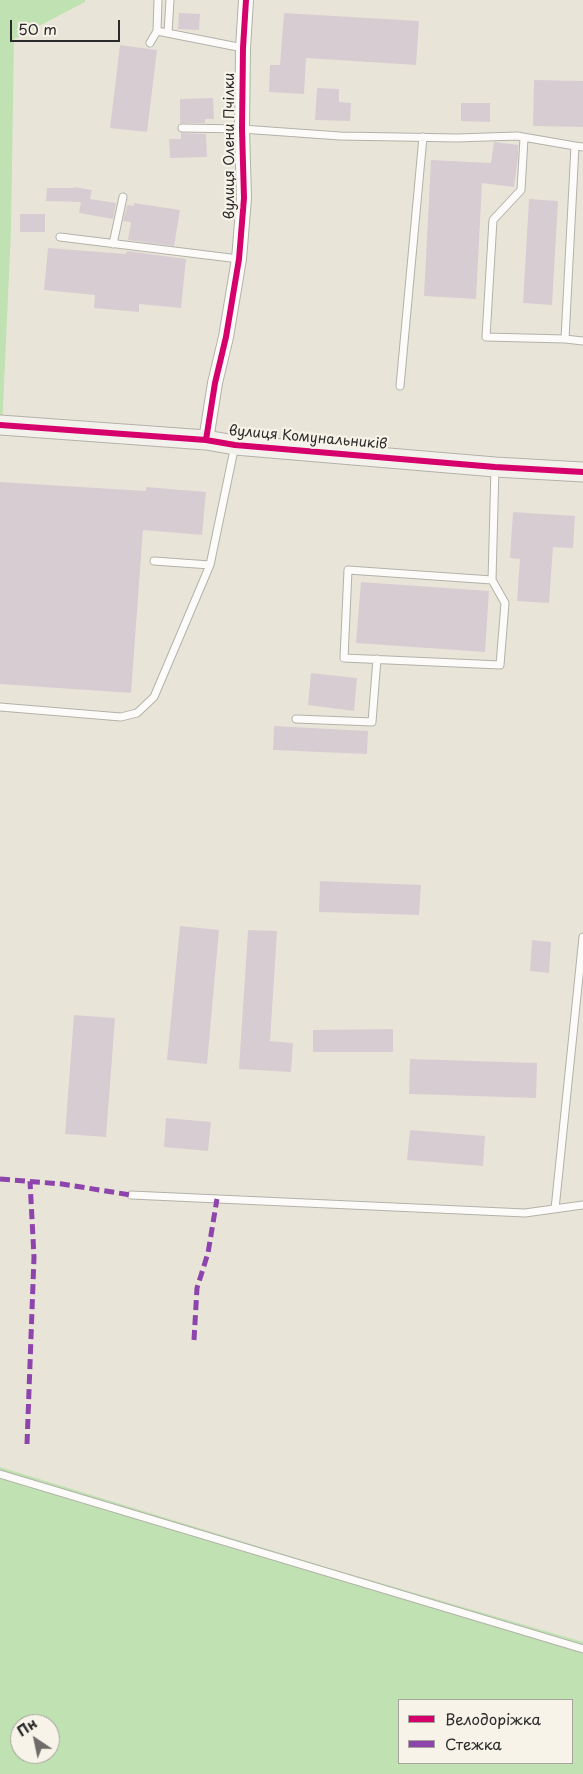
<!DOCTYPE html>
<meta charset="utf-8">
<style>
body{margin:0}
#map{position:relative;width:583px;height:1774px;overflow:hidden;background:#e8e5d8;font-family:"Playpen Sans",sans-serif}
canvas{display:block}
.legend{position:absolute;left:398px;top:1699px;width:175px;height:65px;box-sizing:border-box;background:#f7f3e8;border:1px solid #a5a39c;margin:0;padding:6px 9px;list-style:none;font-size:15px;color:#2b2b2b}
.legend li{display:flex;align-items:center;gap:10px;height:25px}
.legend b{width:25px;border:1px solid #a5a39c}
.north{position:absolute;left:10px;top:1714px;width:50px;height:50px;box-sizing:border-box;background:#f7f3e8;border:1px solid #a5a39c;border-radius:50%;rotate:326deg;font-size:14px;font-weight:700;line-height:20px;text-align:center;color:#2b2b2b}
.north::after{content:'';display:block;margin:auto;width:18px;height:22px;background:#6d6c68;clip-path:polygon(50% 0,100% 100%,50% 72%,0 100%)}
.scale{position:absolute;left:10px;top:20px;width:110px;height:22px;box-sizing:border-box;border:2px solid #2b2b2b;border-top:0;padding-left:6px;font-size:15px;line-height:18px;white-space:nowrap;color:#2b2b2b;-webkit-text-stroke:4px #f7f3e8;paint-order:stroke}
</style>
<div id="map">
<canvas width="583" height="1774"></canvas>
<ul class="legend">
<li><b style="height:6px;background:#d6006c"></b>Велодоріжка</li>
<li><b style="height:6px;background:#8e44ad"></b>Стежка</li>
</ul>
<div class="north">Пн</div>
<div class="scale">50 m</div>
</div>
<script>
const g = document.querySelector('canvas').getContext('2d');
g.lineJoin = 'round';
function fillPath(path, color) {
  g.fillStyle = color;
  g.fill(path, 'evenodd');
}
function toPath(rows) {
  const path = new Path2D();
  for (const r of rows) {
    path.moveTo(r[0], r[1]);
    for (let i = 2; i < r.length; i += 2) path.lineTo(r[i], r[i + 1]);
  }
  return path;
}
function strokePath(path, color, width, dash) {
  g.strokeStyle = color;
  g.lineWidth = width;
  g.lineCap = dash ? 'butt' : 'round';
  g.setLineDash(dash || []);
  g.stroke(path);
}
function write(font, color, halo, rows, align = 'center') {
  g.font = font + ' "Playpen Sans",sans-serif';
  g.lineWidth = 4.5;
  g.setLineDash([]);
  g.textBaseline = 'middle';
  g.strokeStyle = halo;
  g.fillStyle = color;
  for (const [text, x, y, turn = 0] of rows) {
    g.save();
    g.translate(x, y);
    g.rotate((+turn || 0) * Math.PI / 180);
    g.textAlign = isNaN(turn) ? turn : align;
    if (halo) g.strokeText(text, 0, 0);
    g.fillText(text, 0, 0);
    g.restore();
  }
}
fillPath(toPath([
 [0,0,85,0,85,2,14,39,11,230,2,429,0,429],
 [0,1467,326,1567,583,1642,583,1774,0,1774],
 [399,1700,572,1700,572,1763,399,1763],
 [20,1724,50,1724,50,1754,20,1754]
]), '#c0e1b2');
fillPath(toPath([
 [179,13,200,14,199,30,178,29],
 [284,13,419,21,416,65,306,58,304,94,269,92,270,65,280,65],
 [120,45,157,50,147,132,110,128],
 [534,80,583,81,583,127,533,126],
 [317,88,339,89,339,102,351,103,350,121,315,120],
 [213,98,214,119,205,119,205,123,180,123,180,99],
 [461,103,490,103,490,122,461,121],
 [181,133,206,134,207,157,170,158,169,139,181,139],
 [494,142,518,145,518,156,514,187,482,183,476,299,424,296,431,160,491,163],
 [74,187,92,190,90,199,116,203,113,219,79,213,81,202,46,201,47,188,74,188],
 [529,199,558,201,552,305,523,303],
 [134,203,180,210,174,246,128,240,131,222,123,221,127,205,134,206],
 [20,214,45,214,45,232,20,232],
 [48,248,126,254,127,251,186,259,181,308,139,304,139,312,94,308,95,295,44,290],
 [0,482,146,491,146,487,206,492,202,535,143,530,131,693,0,684],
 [513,512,575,516,573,548,553,547,549,603,517,601,520,559,510,558],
 [361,582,489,591,485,652,356,643],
 [311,673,357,678,354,711,308,705],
 [274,726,368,731,367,754,273,750],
 [320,881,421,885,419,915,319,912],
 [180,926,219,930,207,1064,167,1060],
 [248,930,277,931,270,1041,293,1043,291,1072,239,1069],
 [532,940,551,942,549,973,530,971],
 [74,1015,115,1018,106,1137,65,1134],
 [393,1029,393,1052,313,1052,313,1030],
 [410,1059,537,1063,536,1098,409,1094],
 [166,1118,211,1122,208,1151,164,1147],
 [410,1130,485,1136,483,1166,407,1160]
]), '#d8ccd3');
const lane = toPath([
 [157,31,243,48],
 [168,33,170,0],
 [150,43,157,31,158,0],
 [182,128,242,129,340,136,457,138,517,136,575,146,565,339,486,337,493,220,521,190,524,138],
 [575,146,583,147],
 [60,237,239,259],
 [113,244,123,197],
 [565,339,583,341],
 [400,386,423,137],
 [154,561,210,565,235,445],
 [492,580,505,603,500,665,344,658,348,570,492,580,495,468],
 [0,707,121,717,137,713,154,697,210,565],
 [296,719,372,722,377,659],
 [131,1195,525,1213,583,1205],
 [555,1209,583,937],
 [0,1474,583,1649]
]);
const street = toPath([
 [206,440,215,383,226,337,239,259,244,198,242,129,243,48,246,0]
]);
const secondary = toPath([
 [0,425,206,440,235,445,495,467,583,472]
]);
strokePath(lane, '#b3b1a9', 9);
strokePath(street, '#b3b1a9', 16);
strokePath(secondary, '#b3b1a9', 21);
strokePath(lane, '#fcfbf9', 7);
strokePath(street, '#fcfbf9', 14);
strokePath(secondary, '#f3f1eb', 19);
strokePath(toPath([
 [0,1179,62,1184,131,1195],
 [194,1340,197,1288,208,1253,217,1199],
 [27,1444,34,1257,30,1181]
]), '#8e44ad', 5, [10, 5]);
strokePath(toPath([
 [0,425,206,440,235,445,495,467,583,472],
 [206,440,215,383,226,337,239,259,244,198,242,129,243,48,246,0]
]), '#d6006c', 6);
write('14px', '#2b2b2b', '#f7f3e8', [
 ["вулиця Олени Пчілки",230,146,-90],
 ["вулиця Комунальників",308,438,5]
]);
</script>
